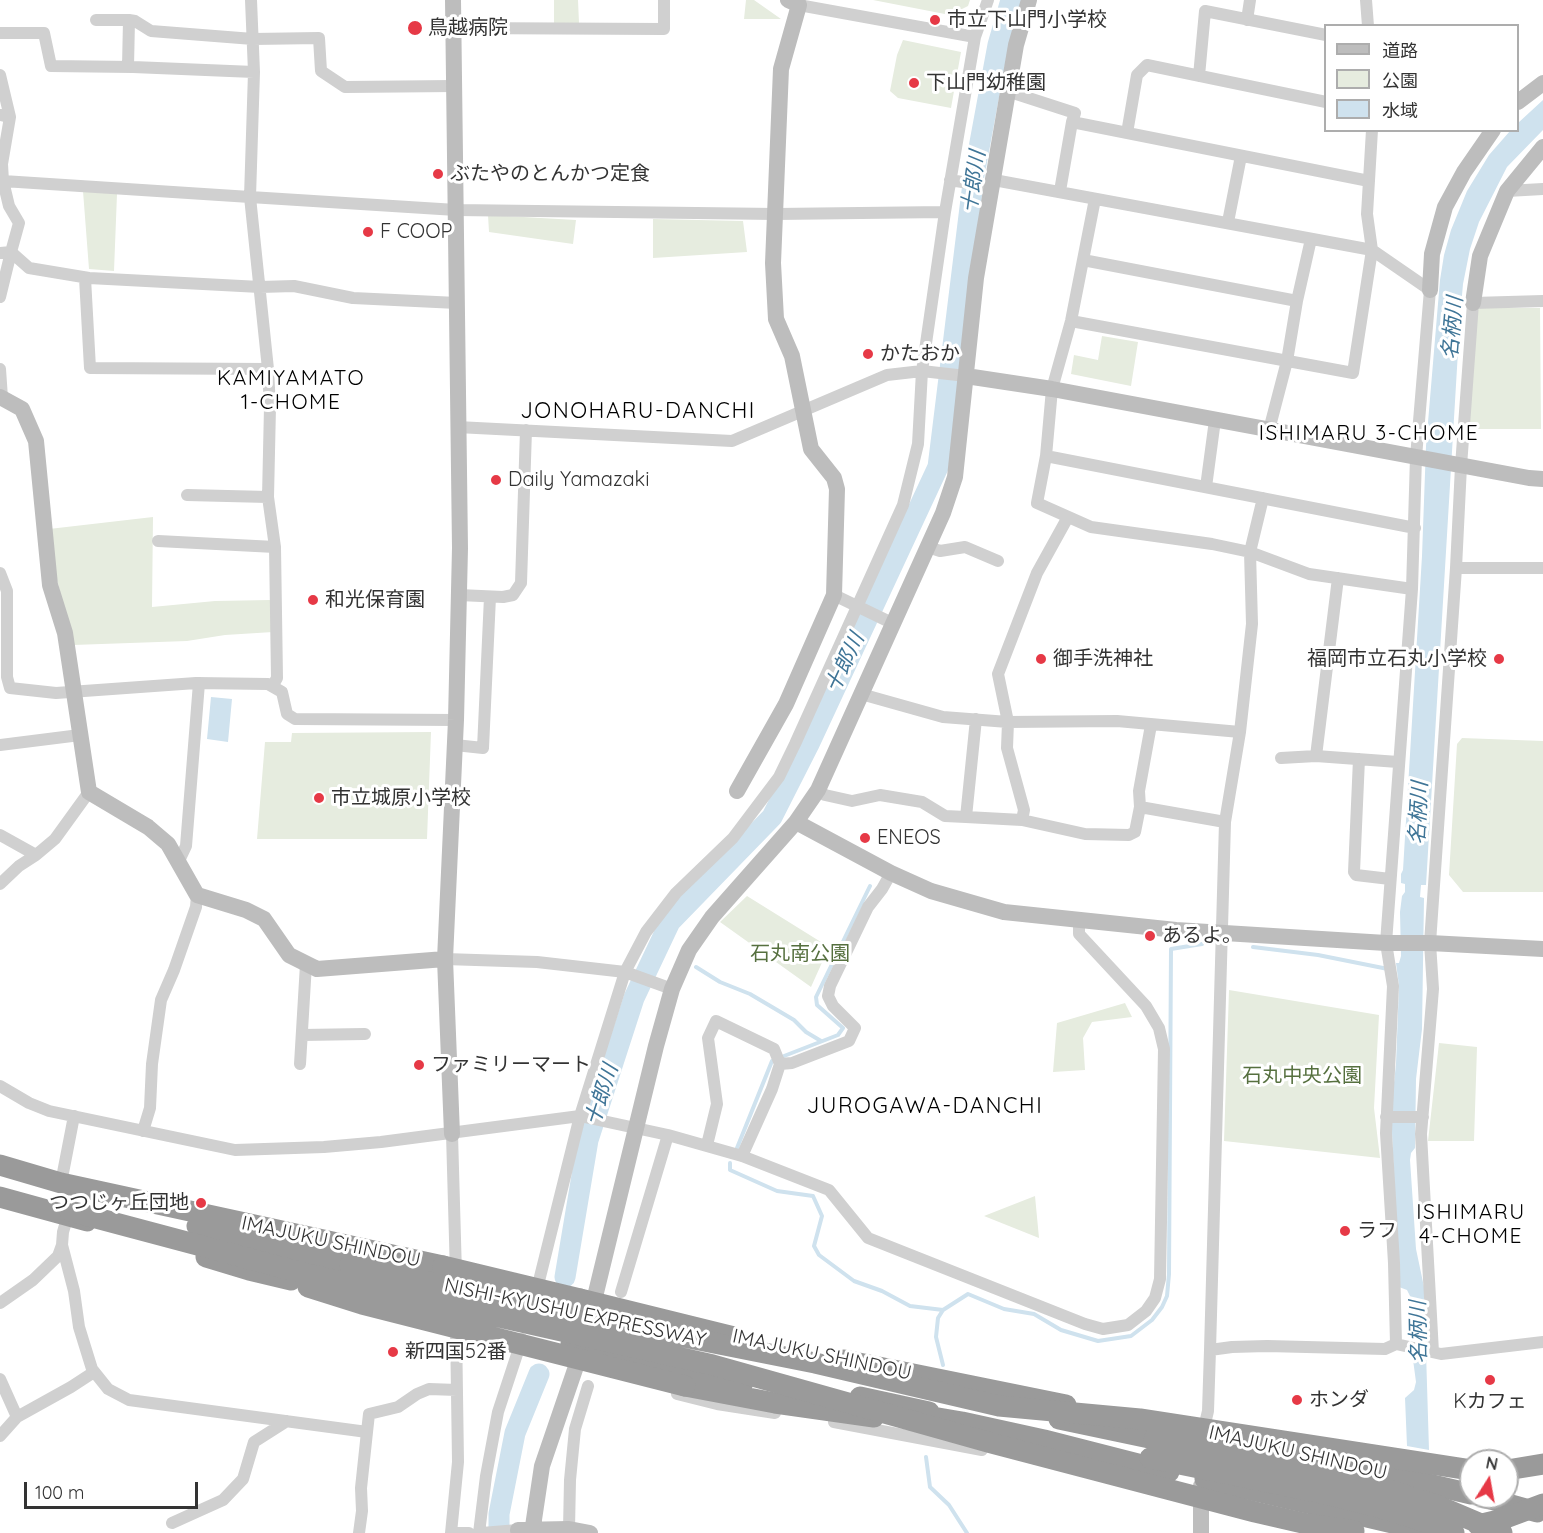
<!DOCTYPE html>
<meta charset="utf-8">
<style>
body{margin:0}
#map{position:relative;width:1543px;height:1533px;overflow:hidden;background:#fff;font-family:Quicksand,"Noto Sans JP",sans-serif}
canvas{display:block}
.legend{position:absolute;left:1324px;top:24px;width:195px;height:108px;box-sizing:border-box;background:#fff;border:2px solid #adadad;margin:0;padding:8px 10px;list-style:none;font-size:18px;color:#333}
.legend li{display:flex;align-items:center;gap:12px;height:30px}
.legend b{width:30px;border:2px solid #adadad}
.north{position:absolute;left:1459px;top:1449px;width:60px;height:60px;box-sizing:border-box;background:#fff;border:2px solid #adadad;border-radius:50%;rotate:11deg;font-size:16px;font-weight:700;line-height:24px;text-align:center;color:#333}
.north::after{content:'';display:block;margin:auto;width:21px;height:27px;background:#e63946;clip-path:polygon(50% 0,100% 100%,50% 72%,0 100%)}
.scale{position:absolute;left:24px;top:1482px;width:174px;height:27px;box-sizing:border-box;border:3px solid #333;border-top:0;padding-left:8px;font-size:18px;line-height:21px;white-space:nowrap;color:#333;-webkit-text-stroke:4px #fff;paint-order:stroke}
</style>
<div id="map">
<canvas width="1543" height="1533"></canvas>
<ul class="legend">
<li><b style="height:8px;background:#bdbdbd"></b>道路</li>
<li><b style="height:16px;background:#e6ecdf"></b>公園</li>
<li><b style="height:16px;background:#cfe2ee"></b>水域</li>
</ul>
<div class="north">N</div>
<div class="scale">100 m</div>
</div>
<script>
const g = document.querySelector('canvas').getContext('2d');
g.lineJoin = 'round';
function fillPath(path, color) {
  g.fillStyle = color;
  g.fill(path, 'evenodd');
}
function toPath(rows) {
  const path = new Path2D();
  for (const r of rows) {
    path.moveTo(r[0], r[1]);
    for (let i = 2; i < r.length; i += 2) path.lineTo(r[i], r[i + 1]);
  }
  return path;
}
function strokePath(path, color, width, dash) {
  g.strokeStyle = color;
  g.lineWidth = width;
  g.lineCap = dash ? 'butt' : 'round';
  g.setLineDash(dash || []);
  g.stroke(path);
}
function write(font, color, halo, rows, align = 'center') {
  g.font = font + ' Quicksand,"Noto Sans JP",sans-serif';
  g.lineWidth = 6;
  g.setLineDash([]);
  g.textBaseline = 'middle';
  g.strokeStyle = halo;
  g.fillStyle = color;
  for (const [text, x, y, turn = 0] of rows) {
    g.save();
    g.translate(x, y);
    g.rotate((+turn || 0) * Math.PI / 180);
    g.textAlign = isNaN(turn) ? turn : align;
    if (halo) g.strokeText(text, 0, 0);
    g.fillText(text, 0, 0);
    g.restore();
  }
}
fillPath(toPath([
 [554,0,578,0,579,23,554,23],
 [746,0,754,0,781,19,744,19],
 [873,0,970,0,968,6,950,15],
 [903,40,961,52,951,108,898,98,890,91,897,55],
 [83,191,117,194,114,271,89,269],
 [488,215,576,220,573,244,489,232],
 [653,219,743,221,747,252,653,258],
 [1478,308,1540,308,1541,429,1468,429],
 [1102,336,1138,342,1131,386,1071,374,1074,355,1098,360],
 [153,517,152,607,215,601,270,600,273,632,225,635,187,641,73,645,56,575,49,529],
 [431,732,427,839,257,839,265,742,291,742,292,733],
 [1462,738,1543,741,1543,892,1463,892,1449,875,1457,744],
 [747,896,829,947,811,987,720,922],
 [1229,990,1379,1015,1374,1108,1380,1158,1224,1141],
 [1125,1003,1132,1017,1092,1022,1083,1038,1085,1070,1053,1072,1057,1023],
 [1439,1043,1477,1047,1474,1141,1428,1141],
 [1035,1196,1039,1238,984,1216]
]), '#e6ecdf');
fillPath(toPath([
 [1543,100,1543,130,1507,167,1479,222,1470,249,1463,284,1460,318,1426,885,1421,885,1420,897,1424,898,1422,1029,1416,1079,1415,1148,1411,1153,1410,1160,1416,1249,1424,1287,1429,1450,1407,1446,1405,1398,1414,1390,1416,1382,1412,1352,1418,1339,1412,1315,1412,1300,1407,1290,1399,1287,1391,1111,1396,1064,1399,986,1396,963,1399,963,1401,956,1400,912,1402,896,1405,892,1405,884,1401,883,1401,874,1403,870,1422,556,1426,446,1440,280,1444,255,1451,230,1467,191,1489,155,1510,131,1518,130,1518,123],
 [211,697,232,699,228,742,207,739]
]), '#cfe2ee');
strokePath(toPath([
 [1253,947,1318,955,1388,969],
 [696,967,720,982,750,994,794,1020,806,1032,821,1041],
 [784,1056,838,1035,843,1028,817,1005,816,997,870,886],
 [737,1148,772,1061],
 [730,1163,730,1170,777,1191,813,1196,822,1216,814,1246,819,1255,854,1281,882,1291,910,1306,943,1310],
 [943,1365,936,1337,938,1318,943,1310,968,1294,1004,1309,1034,1314,1061,1330,1098,1341,1131,1336,1152,1320,1162,1307,1167,1296,1169,1274,1171,949,1202,944],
 [926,1457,930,1487,949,1505,967,1533]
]), '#cfe2ee', 4);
strokePath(toPath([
 [565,1277,588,1140,634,998,670,922,772,817,809,744,938,467,974,175,998,45,1011,0],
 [499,1533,499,1514,515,1433,539,1374]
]), '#cfe2ee', 21);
strokePath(toPath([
 [251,0,254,72],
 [1366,0,1368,26],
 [799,5,975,37],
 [96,20,129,20],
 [1247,20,1250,0],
 [454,28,664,29,664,0],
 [0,33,44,33,51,66,133,67,254,72,250,197,456,210,776,214,945,212,975,37,988,0],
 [128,67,129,20,135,21,151,31,253,39,319,38,321,71,345,87,454,86],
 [0,75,10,117,0,115],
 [1199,76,1205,11,1326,35],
 [1007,91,1075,113,1072,122,1369,181],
 [1127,133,1137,75,1147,65,1326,102],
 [950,180,993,187],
 [994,180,1372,250,1430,290,1416,457,1412,589,1309,574,1250,552,1212,544,1091,527,1037,503,1046,456,1052,389,1071,321,1095,199],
 [0,181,3,181,2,164,10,117],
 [1060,191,1072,122],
 [1507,191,1543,189],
 [1228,222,1241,156],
 [0,253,11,252,19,223,9,206,3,181,250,197,268,369,270,407,268,497,275,547,277,678,273,685],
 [1083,260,1297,301],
 [85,278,90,368,268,369],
 [0,297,11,252,29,268,89,278,260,287,294,286,353,298,457,303],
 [1071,321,1353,373,1372,250,1367,214,1372,130],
 [0,369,2,398],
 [457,427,732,441,887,375,922,371,966,376],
 [1269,430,1287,361,1297,301,1311,239],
 [1046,456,1415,528],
 [1206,487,1215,420],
 [187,495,268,497],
 [158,541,275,547],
 [928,547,940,551,965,547,998,561],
 [1456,568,1543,568],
 [0,573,7,591,7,677,10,688,56,693,196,683,268,684,282,692,287,714,295,719,456,720],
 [459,595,503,597,513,595,521,583,526,430],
 [834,595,894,624],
 [861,694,943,717,1008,722,1117,721,1240,732],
 [0,745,80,735],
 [455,745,483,748,490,597],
 [1316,756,1338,578],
 [1281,758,1316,756,1398,762],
 [1359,759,1354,872,1356,875,1390,879],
 [818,790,825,795,852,801,880,795,922,802,945,816,966,817,976,719],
 [1140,807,1225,822],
 [966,817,1022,820,1085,834,1129,835,1135,832,1140,807,1139,791,1151,725],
 [1022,820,1024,810,1007,748,1008,722,998,674,1037,573,1068,517],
 [0,835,36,855,55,839,89,792],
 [178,863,186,846,199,683],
 [0,884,19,866,36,855],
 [445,959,537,962,625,972,672,989],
 [302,1035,365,1034],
 [300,1064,306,964],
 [0,1086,29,1103,49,1111,235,1150,324,1147,381,1142,580,1116,668,1135,742,1156,829,1190,868,1238,1085,1324,1103,1329,1128,1325,1146,1311,1155,1298,1160,1279,1164,1049,1159,1028,1146,1006,1079,934,1079,921],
 [1386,1117,1423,1117],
 [143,1131,150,1108,152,1064,161,1000,174,970,196,907,197,895],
 [452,1134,456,1274],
 [707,1145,717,1104,708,1038,716,1021,774,1049,780,1064],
 [742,1156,772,1089,780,1064,792,1063,849,1041,855,1028,833,1006,828,996,830,986,868,907,882,889,891,873],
 [61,1183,74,1116],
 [62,1245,74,1291,79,1327,92,1369,108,1389,129,1400,367,1432,361,1488,362,1511,359,1533],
 [621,1292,668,1135],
 [536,1293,580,1116,625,972,646,932,676,893,733,838,779,777,795,744,903,505,918,444,922,371,945,212],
 [0,1303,33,1280,58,1256,62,1245,63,1232,68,1215],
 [1396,1344,1394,1263,1386,1133,1393,986,1386,943,1412,589],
 [1210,1350,1232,1347,1267,1346,1385,1349,1396,1344,1441,1354,1543,1342],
 [1433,1352,1421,1134,1433,989,1430,943,1456,568,1461,466,1473,303,1543,301],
 [0,1379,17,1417],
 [677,1394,717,1404,775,1413],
 [834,1422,982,1450],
 [367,1432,369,1414,398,1407,417,1394,429,1389,457,1390],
 [1203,1432,1208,1411,1210,1350,1225,822,1240,732,1252,624,1250,552,1263,498],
 [0,1436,17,1417,71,1387,94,1372],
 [172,1523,223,1500,243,1479,254,1442,287,1421],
 [569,1529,570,1480,575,1429,588,1386],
 [451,1533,458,1462,456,1325],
 [451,1533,469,1533],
 [479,1533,486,1476,498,1412,522,1339],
 [482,1533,518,1530]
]), '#d0d0d0', 12);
strokePath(toPath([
 [1518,102,1543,83],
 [1430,290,1432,254,1445,207,1464,172,1493,130],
 [1473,303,1480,256,1507,191,1543,147],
 [966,376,1052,389,1529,478,1543,479],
 [0,397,22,409,36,441,50,585,65,633,89,792,148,827,168,844,197,895,246,910,264,919,289,955,317,969,445,959],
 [737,791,786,704,834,595,837,489,834,478,811,449,792,356,776,319,773,263,781,69,799,5,788,0],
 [796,822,891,873,931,891,1004,912,1176,930,1386,943,1430,943,1543,949],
 [452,1134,445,959,456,720,460,548,453,0],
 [591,1313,656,1046,672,989,689,950,712,917,796,822,818,790,943,513,955,477,976,278,1016,45,1029,0],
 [518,1530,569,1529,590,1533],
 [532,1533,542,1466,582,1349],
 [1201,1533,1201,1486]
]), '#bdbdbd', 16);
strokePath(toPath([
 [0,1165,61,1183,443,1266],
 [0,1197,87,1221],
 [197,1226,350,1265],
 [206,1257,249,1270,291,1280],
 [580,1299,734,1337],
 [571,1344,743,1383],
 [844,1360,1066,1405],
 [685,1386,775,1403,874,1417],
 [860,1397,929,1412],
 [915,1414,962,1422,1044,1440,1169,1472],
 [1059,1419,1154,1439],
 [1279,1449,1471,1494],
 [1507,1470,1543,1464],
 [1205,1479,1435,1533],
 [1483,1497,1537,1512]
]), '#9a9a9a', 21);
strokePath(toPath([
 [70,1211,303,1273,713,1365,991,1443,1255,1512,1307,1524,1354,1531],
 [350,1265,664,1333,815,1363,999,1406,1140,1419,1471,1470],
 [443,1266,580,1299],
 [308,1287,362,1304,685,1386],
 [1154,1439,1330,1475,1385,1489,1436,1505,1502,1533],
 [1150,1458,1326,1494,1378,1507,1429,1523,1454,1533],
 [1478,1525,1503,1519,1543,1504]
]), '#9a9a9a', 21);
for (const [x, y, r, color] of [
 [935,20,6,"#e63946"],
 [415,28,8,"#e63946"],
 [914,83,6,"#e63946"],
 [438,174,6,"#e63946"],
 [368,232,6,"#e63946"],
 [868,354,6,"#e63946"],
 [496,480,6,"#e63946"],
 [313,600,6,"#e63946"],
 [1041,659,6,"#e63946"],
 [1499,659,6,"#e63946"],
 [319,798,6,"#e63946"],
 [865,838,6,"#e63946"],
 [1150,936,6,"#e63946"],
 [419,1065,6,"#e63946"],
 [201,1203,6,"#e63946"],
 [1345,1231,6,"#e63946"],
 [393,1352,6,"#e63946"],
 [1490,1380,6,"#e63946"],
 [1297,1400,6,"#e63946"]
]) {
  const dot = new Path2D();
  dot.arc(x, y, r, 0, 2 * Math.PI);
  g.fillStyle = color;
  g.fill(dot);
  strokePath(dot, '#fff', 2);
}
write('20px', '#333', '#fff', [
 ["市立下山門小学校",947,20],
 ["鳥越病院",428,28],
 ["下山門幼稚園",926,83],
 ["ぶたやのとんかつ定食",450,174],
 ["F COOP",380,232],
 ["かたおか",880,354],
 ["Daily Yamazaki",508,480],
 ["和光保育園",325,600],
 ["御手洗神社",1053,659],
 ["福岡市立石丸小学校",1487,659,"right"],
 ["市立城原小学校",331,798],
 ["ENEOS",877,838],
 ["あるよ。",1162,936],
 ["ファミリーマート",431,1065],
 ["つつじヶ丘団地",189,1203,"right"],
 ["ラフ",1357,1231],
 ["新四国52番",405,1352],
 ["ホンダ",1309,1400],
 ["Kカフェ",1490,1402,"center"]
], 'left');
write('20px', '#56703f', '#fff', [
 ["石丸南公園",800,954],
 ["石丸中央公園",1302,1076]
]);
write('20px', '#333', '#fff', [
 ["IMAJUKU SHINDOU",331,1242,12],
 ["NISHI-KYUSHU EXPRESSWAY",575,1313,12],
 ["IMAJUKU SHINDOU",822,1355,12],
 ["IMAJUKU SHINDOU",1298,1453,13]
]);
write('italic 21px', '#3f7597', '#fff', [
 ["十郎川",974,182,-82],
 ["名柄川",1453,328,-85],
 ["十郎川",845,663,-65],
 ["名柄川",1419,813,-87],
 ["十郎川",602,1095,-72],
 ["名柄川",1419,1332,-91]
]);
g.letterSpacing = '1.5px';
write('21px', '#000', '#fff', [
 ["KAMIYAMATO",291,379],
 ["1-CHOME",291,403],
 ["ISHIMARU 3-CHOME",1369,434],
 ["ISHIMARU",1471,1213],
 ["4-CHOME",1471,1237]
]);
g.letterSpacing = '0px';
g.letterSpacing = '1.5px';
write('22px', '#000', '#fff', [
 ["JONOHARU-DANCHI",638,411],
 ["JUROGAWA-DANCHI",925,1106]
]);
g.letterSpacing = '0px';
</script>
